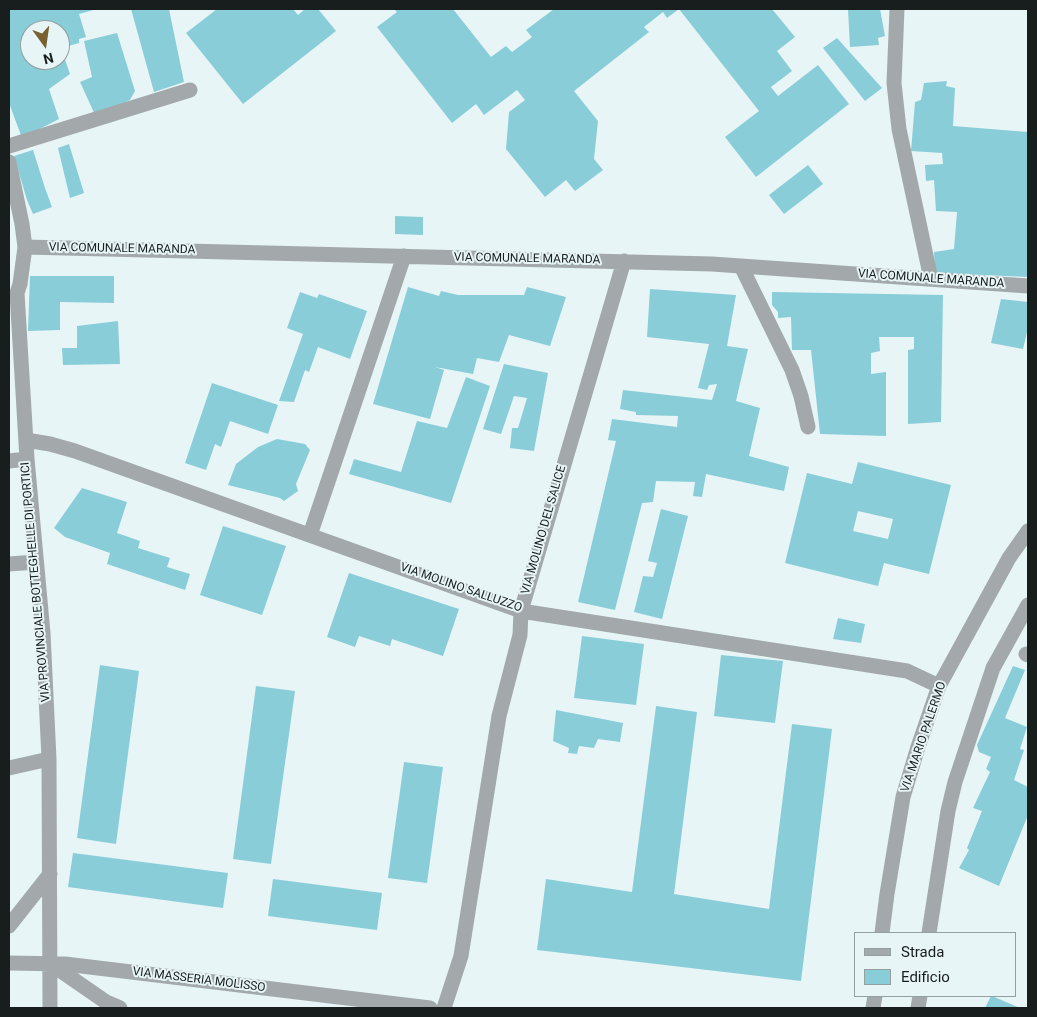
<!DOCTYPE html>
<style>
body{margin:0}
#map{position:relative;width:1037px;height:1017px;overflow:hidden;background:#e7f5f7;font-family:Roboto,sans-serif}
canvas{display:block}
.frame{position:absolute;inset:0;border:10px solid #181d1d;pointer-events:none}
.legend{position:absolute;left:854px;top:932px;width:162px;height:65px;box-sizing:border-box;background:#e7f5f7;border:1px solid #949fa0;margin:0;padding:6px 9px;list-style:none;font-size:15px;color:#181d1d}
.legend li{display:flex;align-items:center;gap:10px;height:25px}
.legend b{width:25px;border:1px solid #949fa0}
.north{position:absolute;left:20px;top:20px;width:50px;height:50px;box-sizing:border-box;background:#e7f5f7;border:1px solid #949fa0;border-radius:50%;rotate:166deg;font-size:14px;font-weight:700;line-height:20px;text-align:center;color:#181d1d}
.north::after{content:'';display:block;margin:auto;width:18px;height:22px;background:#796131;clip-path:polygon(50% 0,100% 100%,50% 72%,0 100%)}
</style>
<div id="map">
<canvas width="1037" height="1017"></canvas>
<div class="frame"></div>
<ul class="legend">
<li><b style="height:6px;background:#a3a9aa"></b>Strada</li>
<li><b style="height:14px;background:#89cdd9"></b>Edificio</li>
</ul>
<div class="north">N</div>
</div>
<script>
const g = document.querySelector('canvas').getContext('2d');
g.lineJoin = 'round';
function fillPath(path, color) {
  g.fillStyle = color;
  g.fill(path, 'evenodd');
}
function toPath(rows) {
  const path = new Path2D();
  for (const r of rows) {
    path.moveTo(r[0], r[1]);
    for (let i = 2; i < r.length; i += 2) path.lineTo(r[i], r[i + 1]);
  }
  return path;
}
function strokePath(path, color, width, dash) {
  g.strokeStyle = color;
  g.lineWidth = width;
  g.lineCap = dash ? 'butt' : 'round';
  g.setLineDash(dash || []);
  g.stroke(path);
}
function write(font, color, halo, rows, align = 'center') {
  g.font = font + ' Roboto,sans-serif';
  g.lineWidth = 4;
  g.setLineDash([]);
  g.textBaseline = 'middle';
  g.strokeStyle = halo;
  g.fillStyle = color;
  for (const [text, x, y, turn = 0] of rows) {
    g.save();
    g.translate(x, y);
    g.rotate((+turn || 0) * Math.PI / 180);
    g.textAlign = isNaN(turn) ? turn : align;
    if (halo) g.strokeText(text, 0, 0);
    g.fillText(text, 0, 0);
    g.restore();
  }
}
fillPath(toPath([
 [9,9,97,9,79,14,86,37,79,39,79,43,61,48,70,74,49,89,59,119,22,138,9,103],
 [30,30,60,30,60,60,30,60],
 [131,9,169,9,184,82,154,92],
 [217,9,293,9,298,15,305,9,318,9,336,31,243,104,186,33],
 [394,9,453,9,491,57,506,46,512,52,532,37,526,30,554,9,679,9,667,18,663,12,644,27,649,32,574,91,598,121,594,159,603,170,575,191,566,180,545,197,506,149,509,112,525,100,517,90,484,115,476,104,452,123,377,27,397,12],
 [679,9,772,9,795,37,777,51,792,71,771,87,778,96,818,65,849,104,756,177,725,137,759,111],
 [848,9,880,9,885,36,878,38,879,45,850,47],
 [117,33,135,91,130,100,96,117,80,82,92,77,84,41],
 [837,38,882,88,865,101,823,48],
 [947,81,946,86,955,88,953,126,1028,132,1028,277,935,273,934,252,954,249,957,212,936,211,934,180,926,181,925,165,943,164,942,153,911,151,915,102,921,100,924,83],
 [69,144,84,193,70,198,58,148],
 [33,150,45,188,52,207,33,214,27,200,14,156],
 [808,165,823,184,784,214,769,195],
 [395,216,423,217,423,235,395,234],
 [30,276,114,276,114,303,60,302,60,330,28,331],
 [408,287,439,296,441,291,458,295,524,295,527,287,566,297,550,346,509,335,499,362,477,358,473,374,435,367,444,370,430,419,373,404],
 [650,289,736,295,727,346,748,349,736,401,760,408,749,456,789,467,784,491,706,474,702,497,693,496,695,482,656,481,653,502,642,503,615,610,578,602,616,441,608,440,612,419,677,427,678,416,636,415,636,412,620,409,623,390,712,400,717,384,709,385,707,390,698,388,709,344,647,337],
 [300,292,317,298,319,294,367,311,350,359,318,347,309,372,305,370,294,402,279,401,303,334,287,328],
 [772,292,943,295,941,422,908,424,908,350,914,349,914,337,879,337,880,351,871,353,871,374,886,372,886,436,820,434,811,350,792,350,791,317,778,318,778,312,772,305],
 [1001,299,1028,302,1028,332,1027,332,1023,349,991,343],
 [118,321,120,364,63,365,62,348,77,348,77,326],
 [504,364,548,373,534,451,510,448,512,428,518,428,527,398,514,396,501,434,483,429],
 [466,377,490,386,451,503,349,474,354,459,401,472,417,421,447,428],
 [212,383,278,405,268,434,230,421,221,447,215,444,206,470,185,463],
 [277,439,305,444,310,450,296,484,298,491,284,501,280,498,228,485,236,464,258,447],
 [858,462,951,485,929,574,884,563,878,586,785,563,807,473,852,484],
 [858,511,893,519,888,539,853,531],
 [82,488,127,502,117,533,140,541,138,548,170,558,167,567,190,574,185,590,107,564,110,553,65,537,54,528],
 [661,509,688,516,662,619,634,612,643,576,653,577,657,563,648,561],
 [223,526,286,546,262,615,200,595],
 [349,573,459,609,443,656,392,639,390,646,359,636,355,647,327,637],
 [838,618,865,624,861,643,833,639],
 [582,636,644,644,636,705,574,698],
 [721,655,783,661,775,723,714,716],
 [100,665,139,671,116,844,77,838],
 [1013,666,1025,670,1005,718,1027,727,1020,749,1024,750,1014,780,1028,787,1028,815,999,886,959,868,969,850,967,848,982,811,973,808,990,772,986,769,991,757,979,752,977,745],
 [256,686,295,691,271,864,233,859],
 [656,706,697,712,674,894,769,909,792,724,832,729,801,981,537,950,546,879,632,892],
 [556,710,623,723,620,742,598,739,594,748,579,746,577,754,568,753,569,748,553,741],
 [404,762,443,767,427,883,388,878],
 [73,853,228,873,223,908,68,887],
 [273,879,382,893,377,930,268,916],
 [991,996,992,996,1020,1008,985,1008]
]), '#89cdd9');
strokePath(toPath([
 [897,9,894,83,899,129,931,279],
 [9,146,190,90],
 [9,162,22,224,25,247,20,284,17,293,27,459,43,633,49,759,50,1008],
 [25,247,712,264,1028,286],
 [741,266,792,370,801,396,808,427],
 [26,440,50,444,75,451,521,611,907,671,939,686],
 [9,461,27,459],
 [310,535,404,256],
 [9,564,36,562],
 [1026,654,1028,655],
 [9,768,49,759],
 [9,926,50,874],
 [882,933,887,894,903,797,918,747,939,686,1009,558,1028,531],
 [929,933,948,811,955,782,993,668,1028,605],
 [9,963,65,964,430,1008],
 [51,964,106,1002,120,1008],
 [444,1008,461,956,499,716,520,635,521,611,624,261],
 [873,1008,875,996],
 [918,1008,920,996]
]), '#a3a9aa', 15);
write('12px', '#181d1d', '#e7f5f7', [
 ["VIA COMUNALE MARANDA",122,249,1],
 ["VIA COMUNALE MARANDA",527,259,1],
 ["VIA COMUNALE MARANDA",931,279,4],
 ["VIA MOLINO DEL SALICE",544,530,-74],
 ["VIA PROVINCIALE BOTTEGHELLE DI PORTICI",36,582,-95],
 ["VIA MOLINO SALLUZZO",461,588,19],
 ["VIA MARIO PALERMO",924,737,-71],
 ["VIA MASSERIA MOLISSO",199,980,7]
]);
</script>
